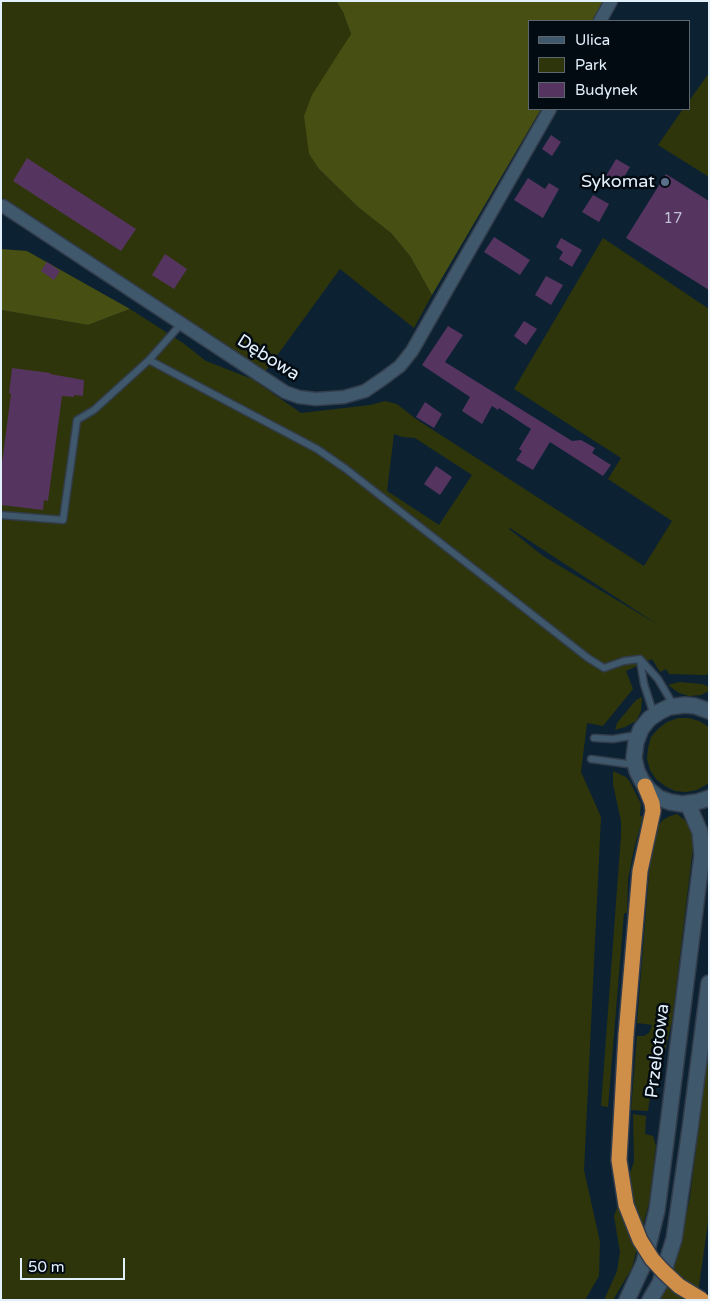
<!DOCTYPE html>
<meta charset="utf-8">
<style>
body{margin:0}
#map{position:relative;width:710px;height:1301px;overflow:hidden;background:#0c2233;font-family:"Varela Round",sans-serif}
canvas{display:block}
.frame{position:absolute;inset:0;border:2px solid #e2f0fc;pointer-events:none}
.legend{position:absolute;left:528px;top:20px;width:162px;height:90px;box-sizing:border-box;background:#030b12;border:1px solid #5c6770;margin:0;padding:6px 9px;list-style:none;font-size:15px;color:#e2f0fc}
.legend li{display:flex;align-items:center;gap:10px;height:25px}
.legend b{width:25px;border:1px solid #5c6770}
.scale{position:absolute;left:20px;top:1258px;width:105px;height:22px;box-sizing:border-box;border:2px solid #e2f0fc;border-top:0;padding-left:6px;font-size:15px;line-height:18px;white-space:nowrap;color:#e2f0fc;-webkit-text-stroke:4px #030b12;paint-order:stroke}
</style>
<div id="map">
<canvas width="710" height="1301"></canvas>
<div class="frame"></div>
<ul class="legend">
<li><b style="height:6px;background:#40586b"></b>Ulica</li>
<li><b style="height:14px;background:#2f350a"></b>Park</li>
<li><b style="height:14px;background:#553460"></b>Budynek</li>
</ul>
<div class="scale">50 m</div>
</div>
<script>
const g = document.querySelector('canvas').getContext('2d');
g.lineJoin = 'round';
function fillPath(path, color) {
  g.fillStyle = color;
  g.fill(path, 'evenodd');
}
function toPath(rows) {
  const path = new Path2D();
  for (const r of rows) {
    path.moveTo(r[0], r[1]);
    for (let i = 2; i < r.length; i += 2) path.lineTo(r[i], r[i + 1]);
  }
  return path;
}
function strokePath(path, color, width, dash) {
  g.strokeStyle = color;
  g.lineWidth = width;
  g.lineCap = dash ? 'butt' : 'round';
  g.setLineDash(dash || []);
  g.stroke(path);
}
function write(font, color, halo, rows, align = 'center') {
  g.font = font + ' "Varela Round",sans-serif';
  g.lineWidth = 5;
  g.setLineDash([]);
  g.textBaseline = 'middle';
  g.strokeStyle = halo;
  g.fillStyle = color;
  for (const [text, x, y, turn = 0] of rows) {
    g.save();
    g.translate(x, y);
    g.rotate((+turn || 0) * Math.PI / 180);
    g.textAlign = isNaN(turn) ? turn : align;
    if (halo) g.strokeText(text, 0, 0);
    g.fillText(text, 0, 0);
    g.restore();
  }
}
fillPath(toPath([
 [1,1,336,1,343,12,351,34,341,52,309,154,319,169,358,207,391,233,410,256,432,295,414,328,340,269,265,372,1,197],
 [709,73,709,177,658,145,683,109,689,109,689,101],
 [603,238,709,309,709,674,704,675,669,674,666,669,660,672,652,659,626,671,633,689,603,726,587,723,581,772,601,817,584,1170,600,1242,599,1276,585,1300,1,1300,1,310,88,325,130,309,183,343,206,361,252,379,301,413,370,405,385,401,397,404,416,419,644,566,672,521,608,479,621,458,514,389],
 [394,434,403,437,415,438,472,475,439,525,387,491],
 [509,529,510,528,660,626,543,556],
 [679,682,702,684,709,687,709,691,701,695,689,696,679,693,668,685],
 [642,697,641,711,636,721,625,727,615,730,617,723,636,700],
 [678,718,689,718,699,721,709,727,709,783,697,790,686,792,675,791,665,786,656,779,650,770,647,759,648,748,651,737,658,729,667,722],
 [613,771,626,777,630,782,641,804,640,816,643,816,634,849,628,879,627,913,624,913,608,1107,601,1106,621,835,621,821,613,784],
 [677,814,686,821,692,830,694,839,672,1022,659,1076,653,1076,648,1111,631,1110,637,1036,644,1036,649,1033,652,1025,637,1023,651,849,654,835,658,826,663,820,670,816],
 [709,1043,709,1215,697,1300,661,1300,676,1261,690,1197],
 [633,1114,646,1116,645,1134,653,1136,656,1146,649,1203,632,1268,613,1300,604,1300,617,1271,620,1252,614,1216,634,1162]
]), '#2f350a');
fillPath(toPath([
 [336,1,604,1,593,21,529,21,529,109,541,109,432,295,410,256,391,233,358,207,319,169,309,154,304,116,312,95,351,34,343,12],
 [1,249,27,251,130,309,88,325,1,310]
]), '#474f12');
fillPath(toPath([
 [551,135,561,142,552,156,542,149],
 [27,158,136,229,121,251,13,181],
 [616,159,630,167,620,184,606,176],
 [666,174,709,201,709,290,626,238],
 [528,178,545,189,549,183,559,189,543,218,514,200],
 [593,195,609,204,599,222,582,212],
 [494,237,530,260,520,275,484,252],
 [561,238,582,250,572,267,559,259,563,252,556,247],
 [165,254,187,269,174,289,152,275],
 [47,262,60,271,54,280,41,271],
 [546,276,563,285,551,305,535,295],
 [524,321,537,329,526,345,514,336],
 [448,326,463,335,445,362,572,441,581,440,595,448,592,453,611,465,603,476,550,442,533,470,516,460,522,451,519,449,531,429,499,408,498,410,492,406,482,424,462,411,470,397,422,365],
 [12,368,50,373,50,374,84,380,83,396,74,395,74,397,62,396,48,501,44,500,43,510,1,505,1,471,11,394,9,393],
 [425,402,442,414,434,428,416,417],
 [436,466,452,477,440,495,424,484]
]), '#553460');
const lane = toPath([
 [149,360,182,323],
 [1,515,63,520,77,420,94,410,149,360,317,449,346,469,588,658,604,668,624,661,640,659],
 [640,659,658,679,674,706],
 [640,660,644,684,654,715],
 [594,738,613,739,637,735],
 [591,759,635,765]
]);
const street = toPath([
 [600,21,611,1],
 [3,206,285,392,299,397,316,399,344,397,365,391,384,378,400,366,412,351,550,109]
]);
const secondary = toPath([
 [709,711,695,706,685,705,669,707,659,712,649,719,641,729,636,742,634,758,637,771,642,781,649,790,659,798,670,802,682,804,697,802,709,798],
 [627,1300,644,1263,657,1210,667,1133,702,855,700,832,688,804],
 [650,1300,660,1283,674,1239,690,1129,709,983]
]);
const highway = toPath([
 [626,1035,640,871,653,811,652,803,645,786]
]);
strokePath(lane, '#323d4c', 9);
strokePath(street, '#323d4c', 15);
strokePath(secondary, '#323d4c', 18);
strokePath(highway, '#323d4c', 18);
strokePath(lane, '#40586b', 6);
strokePath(street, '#40586b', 12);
strokePath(secondary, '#40586b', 15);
strokePath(highway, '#d08f48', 15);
const highwayBridge = toPath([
 [626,1035,619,1160,626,1205,640,1240,652,1259,663,1271,679,1286,702,1300]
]);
strokePath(highwayBridge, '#323d4c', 18, []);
strokePath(highwayBridge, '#d08f48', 15);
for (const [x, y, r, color] of [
 [665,182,5,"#5c6f8a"]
]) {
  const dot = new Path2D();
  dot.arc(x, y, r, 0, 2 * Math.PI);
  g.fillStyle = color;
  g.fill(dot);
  strokePath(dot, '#030b12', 2);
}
write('15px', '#bfc1d5', null, [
 ["17",673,219]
]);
write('18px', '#e2f0fc', '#030b12', [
 ["Sykomat",655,182]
], 'right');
write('18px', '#e2f0fc', '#030b12', [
 ["Dębowa",268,358,32],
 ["Przelotowa",658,1051,-83]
]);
</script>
